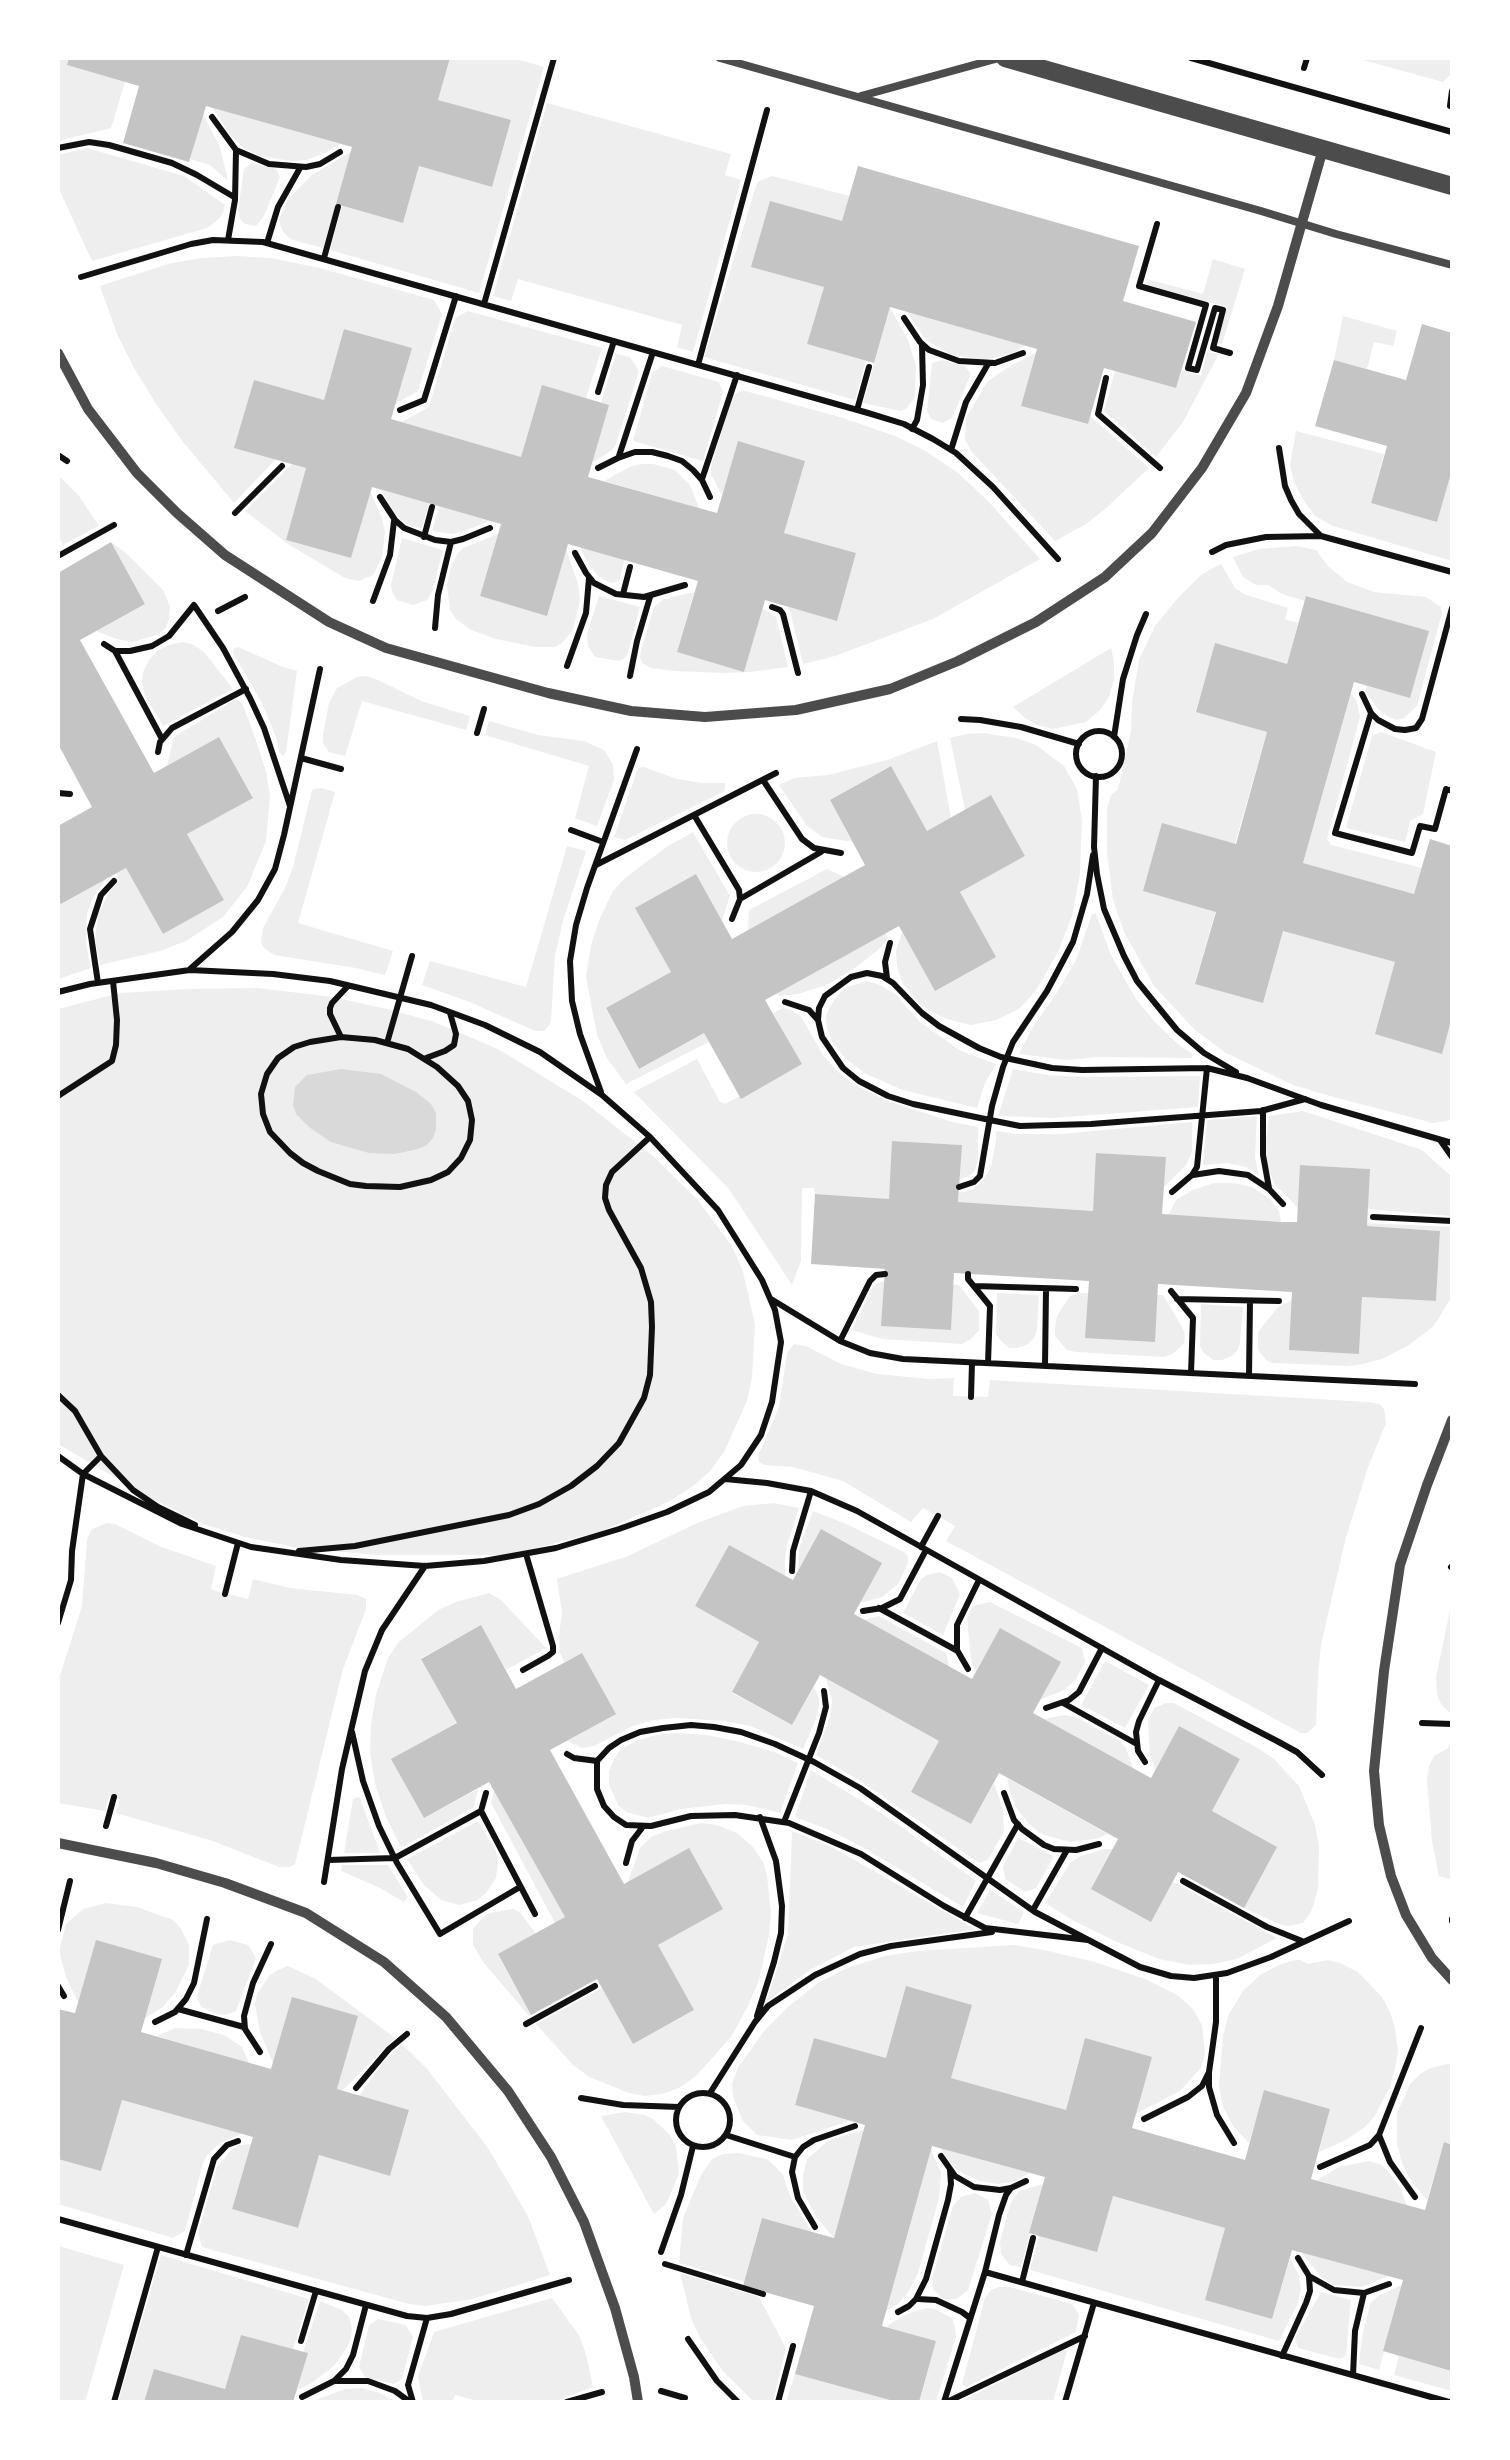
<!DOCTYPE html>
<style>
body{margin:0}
#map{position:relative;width:1510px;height:2460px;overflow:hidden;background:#fff;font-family:Inter,sans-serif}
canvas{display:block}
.frame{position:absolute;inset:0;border:60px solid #fff;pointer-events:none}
</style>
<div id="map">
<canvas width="1510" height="2460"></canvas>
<div class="frame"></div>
</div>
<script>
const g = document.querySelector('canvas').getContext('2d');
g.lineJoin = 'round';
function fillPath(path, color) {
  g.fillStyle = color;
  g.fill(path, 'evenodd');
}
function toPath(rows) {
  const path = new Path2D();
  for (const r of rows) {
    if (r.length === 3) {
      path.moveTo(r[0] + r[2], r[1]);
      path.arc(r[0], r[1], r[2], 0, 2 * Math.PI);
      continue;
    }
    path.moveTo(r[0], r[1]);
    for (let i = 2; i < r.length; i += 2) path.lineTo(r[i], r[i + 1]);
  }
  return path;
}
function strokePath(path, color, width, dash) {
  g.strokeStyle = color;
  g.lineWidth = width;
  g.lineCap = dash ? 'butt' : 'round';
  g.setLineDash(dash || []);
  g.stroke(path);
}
fillPath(toPath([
 [58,58,69,58,68,65,125,82,111,128,58,141],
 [450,58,513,58,544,67,479,293,330,250,342,206,403,223,419,166,492,187,511,121,438,100],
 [1356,58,1447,58,1452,64,1452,73,1443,82],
 [547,103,731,154,725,175,741,180,693,352,677,347,682,325,518,279,511,301,493,296],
 [212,107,340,144,325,153,306,160,291,161,259,156,244,148,230,135],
 [203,114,220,147,228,181,210,165,190,159],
 [87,148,184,176,225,205,223,213,219,219,207,228,92,261,58,187,58,155],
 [351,152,323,248,290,239,282,230,279,220,288,199,313,174],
 [252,163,276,169,280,177,264,216,256,226,245,224,240,219,238,210,244,169],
 [772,176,850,196,842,221,752,267,824,287,807,344,866,361,855,400,704,357,756,186,759,181],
 [237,256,271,258,320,268,434,300,442,314,418,391,395,404,411,348,345,329,324,400,254,380,235,447,276,459,234,503,183,442,156,404,133,366,117,334,100,286,168,264,201,258],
 [1213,259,1245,269,1222,344,1217,343,1227,307,1145,284,1147,279,1203,294],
 [890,307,908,340,916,365,915,397,906,409,900,411,863,403],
 [468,311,602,348,586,398,542,386,521,457,400,423,429,407,455,318],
 [906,311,1026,345,1011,354,984,360,950,354,926,340],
 [1343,316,1397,331,1393,346,1374,342,1367,369,1334,360],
 [1037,352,1021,406,1087,424,1090,416,1149,468,1105,509,1086,524,1055,541,972,452,965,440,966,418,987,382,1007,368],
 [1207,352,1219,354,1183,422,1156,457,1104,411,1115,371,1176,388,1182,370,1201,376],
 [616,354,630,357,639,371,616,444,612,450,592,463,608,405,601,402],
 [942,360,965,366,971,374,952,418,943,423,931,419,927,411,932,363],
 [662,366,719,382,723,392,703,461,633,441,652,373],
 [742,390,843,418,895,436,924,450,958,473,988,501,1040,559,933,619,835,656,803,664,789,607,837,620,856,553,784,533,804,461,738,442,722,495,711,474,711,466,733,395],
 [1296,431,1384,454,1371,503,1437,521,1452,470,1452,559,1449,560,1333,526,1315,516,1304,501,1294,482,1290,465],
 [292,464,306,468,286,540,351,558,370,491,382,518,385,532,382,558,373,575,359,581,345,578,288,544,245,511],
 [641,464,653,464,675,470,690,485,699,508,604,481,630,467],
 [58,475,79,496,99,526,63,545,58,535],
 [381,490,429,503,422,528,410,526,401,520,394,513],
 [439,506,490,521,462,532,452,534,432,531],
 [498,534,480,596,547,615,566,549,578,584,580,600,573,630,562,643,555,647,535,647,496,639,471,630,456,619,450,610,447,586,451,565,457,555,463,548],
 [402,538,443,550,432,592,427,600,413,605,397,600,392,592,391,585],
 [111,542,127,554,163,590,167,599,170,607,169,618,166,628,157,635,132,642,117,639,96,631,145,604],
 [1296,546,1316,550,1328,566,1347,582,1374,592,1426,597,1441,607,1442,613,1417,706,1404,718,1397,720,1389,717,1378,709,1365,692,1367,686,1410,697,1428,631,1307,596,1305,601,1282,594,1268,585,1256,585,1243,577,1233,557,1259,549],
 [580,547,625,559,619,581,611,583,598,576,587,562],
 [1221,564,1235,588,1244,594,1288,608,1285,619,1298,623,1287,664,1215,644,1196,711,1267,732,1195,983,1263,1003,1283,931,1395,962,1442,1053,1452,1017,1452,1120,1433,1123,1330,1096,1293,1085,1226,1053,1196,1031,1154,986,1124,932,1113,900,1107,852,1107,809,1111,795,1118,789,1131,731,1132,702,1139,660,1155,626,1177,599,1202,574],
 [694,592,677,652,744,671,762,608,776,617,788,667,750,672,724,673,675,671,651,668,642,663,640,657,641,650,654,607,664,599],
 [599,596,640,607,628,653,625,658,619,661,595,657,588,646,587,634],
 [183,642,194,645,204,652,233,689,163,726,145,696,142,682,143,672,149,660,157,651,169,645],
 [238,647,283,667,297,671,286,752,283,756,279,752,277,740,262,703,233,653,234,648],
 [1111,648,1114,661,1114,680,1109,697,1101,709,1086,722,1053,729,1037,725,1025,718,1013,707],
 [366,676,378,680,421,701,470,716,466,730,362,701,345,756,329,752,323,743,323,734,329,703,337,688,357,677],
 [1351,693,1357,702,1360,717,1327,839,1331,845,1422,868,1414,894,1303,863],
 [236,699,242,703,256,740,266,772,270,795,266,841,247,887,223,917,186,941,160,951,100,965,95,939,98,915,108,894,119,881,116,874,126,868,163,934,224,900,187,834,253,797,219,737,167,766,174,737],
 [489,721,538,735,584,741,604,750,613,765,614,780,597,826,575,818,589,766,485,735],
 [1381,732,1436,752,1423,814,1410,821,1405,842,1346,828,1372,736],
 [984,733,1016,738,1036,745,1064,766,1077,789,1082,820,1080,874,1072,916,1058,952,1035,992,1019,1009,996,1020,971,1025,946,1019,919,1004,903,984,897,967,896,951,902,932,935,990,995,957,960,892,1025,856,991,796,965,810,950,738,965,734],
 [937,741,951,818,927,831,890,766,830,800,852,842,822,837,807,826,779,785,794,778,828,775,887,760],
 [644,767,677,779,702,783,725,783,725,791,625,840,614,837,638,768],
 [322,788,335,792,298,923,393,951,385,975,356,968,274,955,264,948,261,942,263,928,285,888,293,867,311,794,313,789],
 [756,843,29],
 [693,832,730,896,722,921,696,874,636,908,671,972,606,1009,639,1069,704,1033,709,1042,626,1084,607,1058,597,1035,586,977,591,945,600,918,613,891,625,878,668,846],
 [567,846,586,851,564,917,555,955,551,1021,548,1027,544,1031,535,1031,470,1002,422,985,430,961,526,987],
 [827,869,845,877,748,930,749,910],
 [106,879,92,900,87,914,86,944,91,968,58,979,58,898,62,904],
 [1092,914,1096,914,1111,955,1136,999,1155,1022,1179,1045,1193,1054,1192,1058,1099,1057,1066,1060,1019,1054,1033,1027,1056,994,1076,960],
 [886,933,887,940,878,950,855,968,829,984,798,994,779,996,777,993],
 [867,981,880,985,895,994,920,1022,961,1051,996,1064,985,1083,977,1108,903,1090,866,1074,845,1058,832,1042,827,1028,826,1016,830,1006,844,988],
 [258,988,333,997,391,1010,434,1022,498,1049,583,1101,653,1156,697,1199,732,1246,743,1272,755,1324,752,1377,747,1401,724,1452,710,1471,693,1486,668,1502,602,1531,537,1548,502,1555,378,1555,298,1548,245,1537,206,1525,148,1497,58,1444,58,1009,120,993,187,989],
 [783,1008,791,1010,800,1015,823,1055,836,1070,852,1083,885,1100,952,1122,978,1127,978,1160,975,1170,972,1174,960,1180,961,1145,893,1141,889,1199,815,1194,814,1188,802,1188,801,1261,792,1285,729,1189,634,1092,697,1059,720,1102,725,1104,740,1096,741,1098,801,1064,773,1013],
 [1013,1069,1047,1075,1086,1077,1200,1076,1198,1107,1053,1118,998,1116],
 [1303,1111,1422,1150,1452,1177,1452,1216,1367,1209,1369,1169,1301,1165,1298,1208,1274,1183,1267,1165,1266,1141,1269,1116],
 [1257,1116,1255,1157,1259,1176,1246,1167,1228,1163,1203,1165,1207,1120],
 [1192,1122,1192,1152,1186,1165,1164,1187,1165,1157,1097,1153,1093,1211,958,1202,959,1193,973,1189,983,1180,991,1167,996,1140,996,1131,1016,1134,1060,1134],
 [1214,1183,1234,1183,1252,1187,1270,1199,1279,1211,1281,1222,1168,1215,1177,1199,1193,1190],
 [1367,1223,1452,1227,1452,1296,1434,1326,1409,1345,1382,1359,1363,1364,1347,1366,1272,1363,1266,1360,1258,1350,1258,1332,1278,1307,1292,1300,1359,1354,1362,1297,1436,1301,1440,1231,1367,1226],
 [884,1281,882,1325,951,1330,953,1284,959,1285,979,1311,979,1330,971,1339,962,1344,882,1339,852,1330,871,1290,876,1284],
 [997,1293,1039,1295,1037,1330,1034,1338,1028,1344,1018,1348,1009,1348,1000,1340,996,1334],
 [1078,1293,1163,1295,1182,1327,1185,1334,1184,1343,1173,1354,1163,1357,1076,1352,1067,1350,1055,1336,1055,1326,1057,1316,1070,1296],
 [1201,1304,1243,1307,1240,1343,1238,1350,1232,1356,1222,1360,1213,1360,1203,1352,1200,1346],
 [794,1344,806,1346,841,1364,877,1374,929,1379,954,1378,953,1396,988,1397,990,1380,1368,1402,1380,1404,1384,1409,1386,1423,1367,1470,1345,1541,1321,1645,1318,1675,1316,1725,1307,1733,1301,1733,946,1541,955,1526,923,1508,911,1522,843,1481,793,1467,764,1465,759,1462,758,1456,779,1407,787,1353],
 [774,1503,799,1508,787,1545,785,1559,785,1576,729,1545,695,1606,759,1642,732,1693,792,1725,814,1687,819,1698,819,1705,816,1719,803,1749,750,1726,724,1721,677,1718,654,1720,633,1726,594,1746,582,1748,567,1741,615,1713,582,1654,564,1662,560,1653,559,1635,562,1613,557,1579,628,1556,697,1523,743,1506],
 [813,1511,844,1523,904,1552,908,1556,908,1563,898,1584,882,1597,860,1603,821,1530,798,1571,799,1549],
 [106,1523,115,1524,159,1546,216,1566,211,1589,219,1592,248,1599,253,1579,290,1588,357,1595,366,1599,366,1609,343,1669,295,1864,290,1867,279,1867,213,1841,116,1813,120,1799,109,1796,105,1811,58,1803,58,1682,82,1606,87,1540,91,1530],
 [940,1572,952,1578,960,1594,943,1635,903,1613,921,1579,927,1575],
 [489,1593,501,1600,546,1648,506,1670,480,1626,421,1658,457,1723,392,1760,424,1818,478,1789,474,1807,401,1848,386,1817,375,1784,370,1753,371,1724,376,1695,388,1658,399,1642,438,1610,456,1602],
 [1452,1601,1452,1715,1441,1704,1437,1694,1436,1677],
 [990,1602,1082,1648,1085,1662,1075,1681,1062,1691,1039,1700,1000,1629,975,1672,971,1659,967,1618,973,1606],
 [879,1616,946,1653,949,1667,863,1620],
 [1105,1661,1149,1685,1125,1728,1081,1705],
 [826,1678,939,1741,912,1792,971,1824,994,1783,1003,1809,1004,1831,988,1860,979,1863,862,1782,816,1755,830,1716,832,1701],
 [1166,1703,1174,1703,1256,1747,1274,1759,1299,1786,1315,1825,1319,1846,1318,1889,1311,1912,1303,1923,1288,1926,1279,1924,1244,1908,1212,1811,1240,1759,1179,1726,1155,1770,1150,1754,1148,1721,1154,1708],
 [1064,1715,1076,1717,1120,1741,1126,1748,1133,1768,1044,1719],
 [676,1733,707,1735,740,1742,772,1751,798,1763,780,1813,747,1805,725,1804,681,1809,648,1818,626,1812,618,1805,609,1784,609,1771,614,1759,621,1749,636,1741,655,1735],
 [1452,1735,1452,1880,1439,1876,1432,1841,1427,1780,1429,1766,1434,1756,1448,1748],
 [811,1770,889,1818,976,1881,963,1907,862,1847,827,1829,795,1817],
 [1007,1778,1108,1834,1095,1839,1070,1842,1041,1834,1029,1824,1017,1809,1010,1793],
 [494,1790,565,1917,555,1923,491,1803],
 [358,1797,360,1798,380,1853,344,1853,353,1799],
 [478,1821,496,1851,498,1862,496,1878,486,1893,478,1900,459,1905,441,1900,423,1884,407,1859],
 [701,1823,717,1825,737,1833,753,1847,763,1862,767,1875,771,1914,769,1935,759,1980,748,2006,731,2037,696,2076,679,2088,662,2094,645,2096,629,2093,589,2077,572,2064,536,2024,602,1988,633,2044,693,2011,658,1945,723,1908,628,1882,640,1848,651,1837,663,1832],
 [792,1831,830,1846,975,1929,854,1947,810,1970,766,2002,788,1934],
 [1018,1838,1054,1856,1036,1888,1025,1892,1005,1879,1003,1866],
 [1104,1849,1113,1849,1151,1921,1173,1882,1277,1938,1237,1959,1213,1964,1189,1965,1159,1959,1117,1942,1074,1921,1045,1903,1070,1863,1079,1857],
 [342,1865,388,1865,408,1897,404,1902,380,1888,341,1871],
 [990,1890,1024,1912,1018,1924,977,1913],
 [106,1903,137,1907,173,1920,180,1927,189,1945,189,1965,175,1993,162,2008,145,2018,161,1959,78,2002,66,1977,59,1951,66,1924,83,1909],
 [513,1909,520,1912,536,1934,498,1955,531,2015,529,2016,483,1962,473,1945,473,1929,483,1917,489,1913],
 [230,1940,248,1945,256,1958,236,2011,226,2015,217,2014,201,2007,197,1996,213,1945],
 [1014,1945,1044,1950,1095,1962,1145,1979,1177,1995,1192,2008,1202,2025,1205,2054,1201,2068,1180,2091,1136,2114,1085,2039,1066,2110,951,2078,972,2005,886,2058,814,2038,795,2105,849,2121,792,2140,757,2135,743,2121,733,2097,732,2084,738,2067,765,2030,789,2006,818,1983,847,1968,885,1956,917,1951],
 [1295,1960,1300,1960,1308,1964,1328,1960,1340,1963,1358,1972,1382,1997,1390,2012,1395,2028,1398,2051,1395,2069,1390,2087,1374,2117,1365,2127,1344,2141,1319,2152,1330,2109,1265,2090,1249,2143,1233,2126,1223,2107,1219,2086,1223,2035,1229,2014,1243,1991,1260,1975,1279,1965],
 [288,1966,316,1979,395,2038,342,2091,337,2089,358,2016,273,2063,260,2032,255,2005,257,1994,270,1975,276,1971],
 [175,2028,201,2029,224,2035,242,2047,249,2063,157,2036],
 [402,2044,428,2070,488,2148,528,2216,550,2275,473,2299,425,2306,409,2304,202,2247,198,2233,217,2167,230,2151,240,2145,251,2144,232,2209,297,2228,319,2155,390,2176,409,2111,359,2096,383,2062],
 [1452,2063,1452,2145,1444,2143,1427,2200,1412,2182,1402,2163,1397,2144,1397,2113,1410,2084,1420,2074,1431,2068],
 [122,2100,242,2134,220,2143,208,2154,203,2163,185,2231,173,2238,58,2204,58,2159,101,2170],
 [625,2112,644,2115,653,2119,669,2134,676,2146,679,2174,666,2204,654,2214,601,2116],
 [864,2130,834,2238,816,2217,803,2191,803,2175,807,2159,829,2140],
 [940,2148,1030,2173,1015,2181,998,2184,980,2181,964,2174,954,2167],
 [931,2150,941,2172,939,2198,918,2273,909,2291,898,2304,886,2311],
 [738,2153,767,2159,776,2167,783,2175,790,2196,812,2232,762,2218,744,2282,679,2263,683,2218,701,2175,712,2159,723,2154],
 [1369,2161,1382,2165,1388,2171,1400,2187,1407,2206,1317,2180,1339,2167],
 [1043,2184,1021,2267,1010,2265,1001,2254,1000,2241,1011,2202,1019,2191],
 [975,2193,988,2200,992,2214,968,2290,957,2299,943,2299,933,2289,932,2278,953,2206,961,2197],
 [1113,2196,1225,2228,1206,2300,1272,2319,1290,2258,1299,2276,1301,2289,1298,2303,1279,2341,1030,2270,1039,2236],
 [58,2246,124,2265,85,2402,58,2402],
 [1301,2252,1389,2276,1362,2287,1333,2285,1321,2277],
 [161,2255,309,2299,293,2349,241,2335,225,2389,154,2369,144,2402,118,2402],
 [680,2273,759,2297,786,2348,773,2402,757,2402,752,2400,722,2370,700,2338,691,2318],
 [1402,2285,1379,2370,1359,2364,1362,2337,1370,2304,1378,2296],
 [999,2287,1010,2287,1072,2304,1079,2314,1076,2332,966,2387,962,2384,985,2298,991,2290],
 [1321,2292,1351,2300,1346,2356,1340,2359,1298,2348,1295,2338],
 [552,2298,579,2335,586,2354,593,2387,553,2402,482,2402,455,2395,452,2402,423,2402,418,2376,434,2332],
 [320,2301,342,2310,349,2317,352,2328,351,2338,347,2348,333,2367,310,2384,297,2390,307,2354,303,2352],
 [926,2308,935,2309,952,2318,955,2327,956,2337,936,2402,919,2402,936,2341,886,2327,902,2316],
 [378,2319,406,2325,413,2337,402,2379,394,2384,365,2377,359,2367,369,2325],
 [1062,2350,1067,2351,1053,2402,960,2402],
 [1399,2356,1450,2371,1452,2366,1452,2391,1394,2375],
 [795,2374,897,2402,786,2402],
 [362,2388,380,2393,397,2402,310,2402,345,2389]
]), '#eee');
fillPath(toPath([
 [341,1069,381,1074,416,1092,431,1104,436,1113,436,1130,433,1138,427,1145,418,1149,395,1154,369,1153,331,1142,309,1127,296,1114,293,1105,295,1087,307,1075]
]), '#d9d9d9');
fillPath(toPath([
 [69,58,450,58,438,100,511,120,492,187,419,166,403,223,336,204,352,147,206,106,189,162,123,143,139,86,67,65],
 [858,166,1139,246,1123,301,1196,322,1176,388,1104,368,1088,424,1021,406,1037,349,890,307,874,363,807,344,824,287,751,267,770,201,842,221],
 [1422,324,1452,333,1452,470,1437,522,1371,503,1387,446,1315,426,1334,360,1406,380],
 [344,329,412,348,391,419,521,457,542,385,609,405,588,477,717,513,738,441,805,461,784,533,856,553,837,621,765,600,744,672,677,652,698,581,568,544,547,616,480,596,501,524,372,487,351,558,286,540,306,468,234,448,254,380,324,400],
 [111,542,145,604,80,640,154,773,219,737,253,798,187,834,224,900,163,934,126,868,61,904,58,898,58,826,92,807,58,744,58,573],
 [1306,596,1429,631,1410,698,1354,682,1303,863,1414,894,1430,839,1452,846,1452,1017,1442,1054,1375,1034,1395,962,1283,931,1263,1003,1195,984,1216,912,1143,891,1162,823,1236,844,1267,732,1196,712,1215,643,1287,664],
 [891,766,927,831,991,795,1025,856,960,892,996,957,935,991,899,926,765,1000,802,1064,741,1099,704,1033,639,1069,606,1008,671,972,635,908,696,874,732,939,865,865,830,800],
 [892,1141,962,1145,958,1202,1093,1211,1096,1153,1166,1157,1162,1214,1281,1222,1297,1222,1300,1165,1370,1169,1367,1226,1440,1231,1436,1301,1362,1297,1359,1354,1289,1350,1292,1292,1158,1284,1155,1342,1085,1338,1089,1281,954,1273,951,1330,881,1326,885,1269,811,1264,815,1194,889,1199],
 [821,1529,882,1563,854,1614,972,1679,1000,1628,1061,1662,1033,1713,1151,1778,1179,1726,1240,1759,1212,1811,1277,1847,1244,1908,1178,1872,1151,1922,1091,1889,1118,1839,999,1773,971,1824,911,1792,939,1741,820,1675,792,1725,732,1692,759,1642,695,1606,729,1545,793,1580],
 [481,1625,516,1689,582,1653,616,1714,550,1750,624,1884,689,1848,723,1909,658,1945,694,2010,633,2044,597,1979,531,2015,498,1954,565,1917,489,1782,424,1818,391,1759,457,1723,421,1659],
 [96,1940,162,1959,141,2032,271,2069,292,1997,358,2016,337,2089,409,2110,390,2176,319,2155,298,2228,232,2209,253,2137,122,2100,101,2171,58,2159,58,2009,75,2013],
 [906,1986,972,2005,951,2078,1066,2110,1085,2038,1152,2057,1132,2128,1245,2160,1264,2090,1330,2109,1311,2179,1425,2210,1444,2142,1452,2145,1451,2371,1383,2351,1403,2280,1292,2250,1272,2319,1205,2300,1225,2228,1113,2196,1097,2252,1039,2236,1029,2233,1045,2177,932,2146,882,2326,936,2341,919,2402,897,2402,795,2374,814,2306,743,2286,762,2218,834,2238,865,2125,795,2105,814,2038,886,2058],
 [241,2335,308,2353,293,2402,144,2402,154,2369,225,2389]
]), '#c4c4c4');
strokePath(toPath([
 [1191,58,1452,132],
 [1304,68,1307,58],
 [1450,106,1452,91],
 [212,117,236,150,269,164,306,167,320,164,340,152],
 [58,148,89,142,109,145,172,163,197,175,234,197],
 [1157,224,1139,286,1206,305,1188,368,1197,370,1215,308,1223,310,1213,348,1230,353],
 [228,240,235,200,236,151],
 [267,243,278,207,300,168],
 [324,258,338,207],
 [81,277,191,244,213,240,263,242,868,413,904,424,933,439,956,453,993,487,1058,559],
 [484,304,554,58],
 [904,318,920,342,929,350,959,361,995,363,1023,353],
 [698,365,767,110],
 [1106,378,1098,414,1160,468],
 [598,392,614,341],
 [400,410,424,400,456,296],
 [857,410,869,367],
 [912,429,917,420,923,385,922,345],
 [1279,448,1285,486,1291,500,1299,514,1320,535],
 [951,450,966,402,988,364],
 [58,455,67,461],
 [619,456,653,352],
 [598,468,618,458,635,452,652,452,668,456,682,461,693,470,702,480,710,497],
 [702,479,737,375],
 [380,497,395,520,404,528,435,540,451,542,463,539,490,528],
 [235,513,282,466],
 [424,537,432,507],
 [1212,552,1226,545,1266,537,1321,536,1452,572],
 [575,553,586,573,594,583,616,594,644,597,685,585],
 [58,556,114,525],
 [623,594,630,567],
 [373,601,390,555,394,521],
 [772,607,780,610,783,614,798,673],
 [218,611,245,597],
 [435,628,438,595,451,542],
 [104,644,115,651,130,651,152,646,169,636,194,605,223,648,250,698,264,728,290,806],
 [115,651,162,739],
 [567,666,586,613,589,578],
 [630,676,637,641,650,597],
 [1362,694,1371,713,1378,720,1395,729,1405,730,1416,728,1422,719,1452,608],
 [1371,713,1335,833,1412,853,1420,826,1435,829,1446,789,1452,791],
 [961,719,980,720,1021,727,1079,744],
 [1099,754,23],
 [477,733,484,709],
 [1114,737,1123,679,1137,635,1146,614],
 [158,752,160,742,172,728,246,689],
 [301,758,341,769],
 [1096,776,1094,847,1097,874,1104,909,1124,956,1137,981,1177,1030,1204,1053,1236,1072],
 [763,780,802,839,814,848,841,853],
 [58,793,70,794],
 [694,815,739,890,740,899,732,919],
 [571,830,603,842],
 [596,865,776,773],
 [740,899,821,852],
 [190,969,232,932,258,900,275,869,284,835,320,669],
 [887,978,885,962,890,943],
 [98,983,90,929,101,895,114,881],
 [58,992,90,984,190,970,273,974,330,981,431,1005,485,1025,540,1052,602,1095,650,1137,718,1210,762,1280,775,1310,781,1342,772,1402,761,1435,741,1465,709,1492,667,1512,619,1529,556,1548,484,1561,425,1566,341,1560,251,1547,182,1524,83,1474,58,1456],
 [785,1002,809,1010,817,1019],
 [341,1037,375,1040,408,1049,437,1067,458,1086,468,1101,472,1120,470,1140,461,1158,448,1172,431,1180,400,1187,366,1186,350,1184,318,1171,303,1163,290,1153,270,1132,263,1114,261,1094,267,1074,278,1058,294,1047,310,1042,341,1037],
 [341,1037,330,1014,330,1008,332,1003,348,986],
 [387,1043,412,956],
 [426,1058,445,1051,454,1045,456,1034,450,1013],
 [1247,1078,1207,1068,1082,1070,1052,1068,1001,1057,979,1048,939,1026,922,1013,893,983,882,976,867,973,851,977,825,996,819,1008,818,1020,822,1037,843,1068,859,1081,888,1096,913,1104,990,1120,1020,1126,1091,1124,1261,1111,1305,1099],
 [1247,1078,1321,1105,1452,1143],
 [601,1092,580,1034,572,1001,570,961,576,925,587,888,637,749],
 [58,1096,112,1061,116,1045,117,1020,113,981],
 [1263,1110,1263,1155,1269,1188],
 [1440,1140,1452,1157],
 [1193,1175,1219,1171,1248,1175,1269,1189,1283,1204],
 [959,1187,974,1182,980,1176,992,1106,1003,1067,1013,1042,1047,991,1073,942,1087,894,1093,855],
 [1172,1192,1192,1175,1197,1167,1207,1068],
 [1373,1217,1452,1221],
 [968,1274,968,1279,990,1306,988,1363],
 [974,1286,1076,1289],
 [1171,1291,1193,1318,1191,1373],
 [771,1299,840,1341,870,1353,903,1359,1415,1384],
 [1177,1299,1279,1301],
 [840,1341,870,1281,876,1275,885,1274],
 [1045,1366,1046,1289],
 [1249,1376,1250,1301],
 [58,1395,75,1411,101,1456,133,1490,158,1507,195,1525],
 [971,1397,972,1363],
 [725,1479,767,1483,811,1491,857,1511,1159,1680,1277,1741,1297,1752,1322,1775],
 [921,1547,938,1516],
 [299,1551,355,1546,509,1515,539,1504,571,1486,597,1466,619,1443,644,1398,650,1375,652,1327,651,1302,641,1268,609,1210,605,1198,606,1185,612,1172,650,1137],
 [1451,1567,1452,1568],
 [792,1571,793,1551,811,1491],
 [225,1594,238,1543],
 [879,1608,956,1650],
 [863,1611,882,1608,900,1599,926,1550],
 [58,1623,71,1580,72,1551,83,1474,101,1456],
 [968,1669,957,1650,957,1625,979,1580],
 [523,1670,548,1656,553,1652,553,1646,526,1554],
 [1063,1703,1135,1743],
 [1046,1708,1069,1700,1079,1692,1102,1648],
 [1422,1723,1452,1724],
 [352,1732,363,1781,379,1826,397,1863,440,1934,520,1887],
 [567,1754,574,1758,597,1761],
 [1145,1762,1138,1751,1136,1732,1139,1721,1159,1680],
 [1004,1793,1014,1820,1022,1829,1044,1845,1054,1849,1076,1850,1099,1844],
 [481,1811,535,1914],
 [784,1822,819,1733,826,1707,824,1691],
 [106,1826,114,1797],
 [328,1860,395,1858,481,1811,486,1793],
 [626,1863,632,1841,642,1828],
 [1183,1881,1267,1927,1302,1941],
 [324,1882,342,1769,365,1671,382,1630,425,1566],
 [1033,1910,1067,1850],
 [965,1918,1018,1824],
 [1452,1921,1452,1919],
 [58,1930,70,1881],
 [1088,1940,985,1928,944,1906,861,1854,789,1823,735,1815,691,1816,651,1826,626,1825,614,1817,604,1806,597,1789,597,1761,609,1748,621,1740,640,1732,663,1728,691,1725,714,1727,741,1732,775,1744,814,1762,860,1788,1035,1912,1140,1967,1171,1976,1194,1978,1227,1973,1271,1957,1349,1921],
 [58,1986,64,1996],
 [178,2009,244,2027],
 [757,2016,774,1962,781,1933,782,1906,776,1861,760,1817],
 [155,2022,175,2012,186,1999,194,1983,207,1919],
 [526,2024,595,1986],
 [260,2052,245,2029,244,2016,253,1983,271,1944],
 [1209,2073,1209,2087,1217,2115,1234,2143],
 [356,2088,389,2049,407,2034],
 [703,2120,27],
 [710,2093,755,2022,768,2006,815,1975,860,1954,891,1946,992,1932],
 [581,2098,623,2105,679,2107],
 [1144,2119,1188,2097,1202,2086,1209,2072,1212,2051,1216,2022,1216,1975],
 [726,2135,795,2157],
 [1379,2135,1390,2162,1415,2197],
 [941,2156,955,2176,974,2187,1000,2190,1011,2188,1026,2181],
 [1320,2167,1370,2145,1379,2135,1421,2028],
 [58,2219,407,2316,427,2318,451,2314,569,2280],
 [815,2227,798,2198,792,2172,795,2157,803,2147,814,2140,855,2126],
 [661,2252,681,2195,693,2146],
 [186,2255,214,2159,227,2145,238,2141],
 [1298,2258,1309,2276,1334,2290,1364,2293,1389,2284],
 [665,2264,763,2294],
 [985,2272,1449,2402],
 [1022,2282,1033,2238],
 [918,2299,936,2300,962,2312,970,2318],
 [898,2312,909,2306,916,2299,926,2279,948,2200,951,2184,950,2170],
 [688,2339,717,2381,738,2402],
 [301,2341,316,2291],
 [1282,2356,1306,2303,1310,2291,1309,2277],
 [1353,2375,1355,2331,1364,2293],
 [335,2381,368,2381,395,2391,410,2402],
 [661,2391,685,2398],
 [302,2397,334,2381,346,2369,353,2355,366,2305],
 [114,2402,158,2247],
 [413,2402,408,2385,427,2318],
 [567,2402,602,2392],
 [778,2402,793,2346],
 [944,2402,985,2272,999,2215,1006,2195,1011,2188],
 [947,2402,1085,2336],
 [1065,2402,1094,2303]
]), '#111', 6);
strokePath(toPath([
 [720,58,1261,211,1336,234,1452,265],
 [861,96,999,58]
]), '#4c4c4c', 8);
strokePath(toPath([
 [58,353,88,409,137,473,177,513,225,555,329,622,386,648,548,693,631,711,705,717,796,710,890,689,958,661,1036,622,1105,577,1152,533,1202,468,1246,393,1278,306,1323,149],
 [1452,1420,1427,1485,1400,1565,1384,1671,1374,1771,1379,1825,1391,1876,1406,1915,1432,1958,1452,1980],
 [58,1843,156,1863,225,1883,306,1913,384,1962,446,2017,508,2091,551,2157,584,2222,615,2308,634,2377,638,2402]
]), '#4c4c4c', 10);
strokePath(toPath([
 [1005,58,1452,186]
]), '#4c4c4c', 18);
</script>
